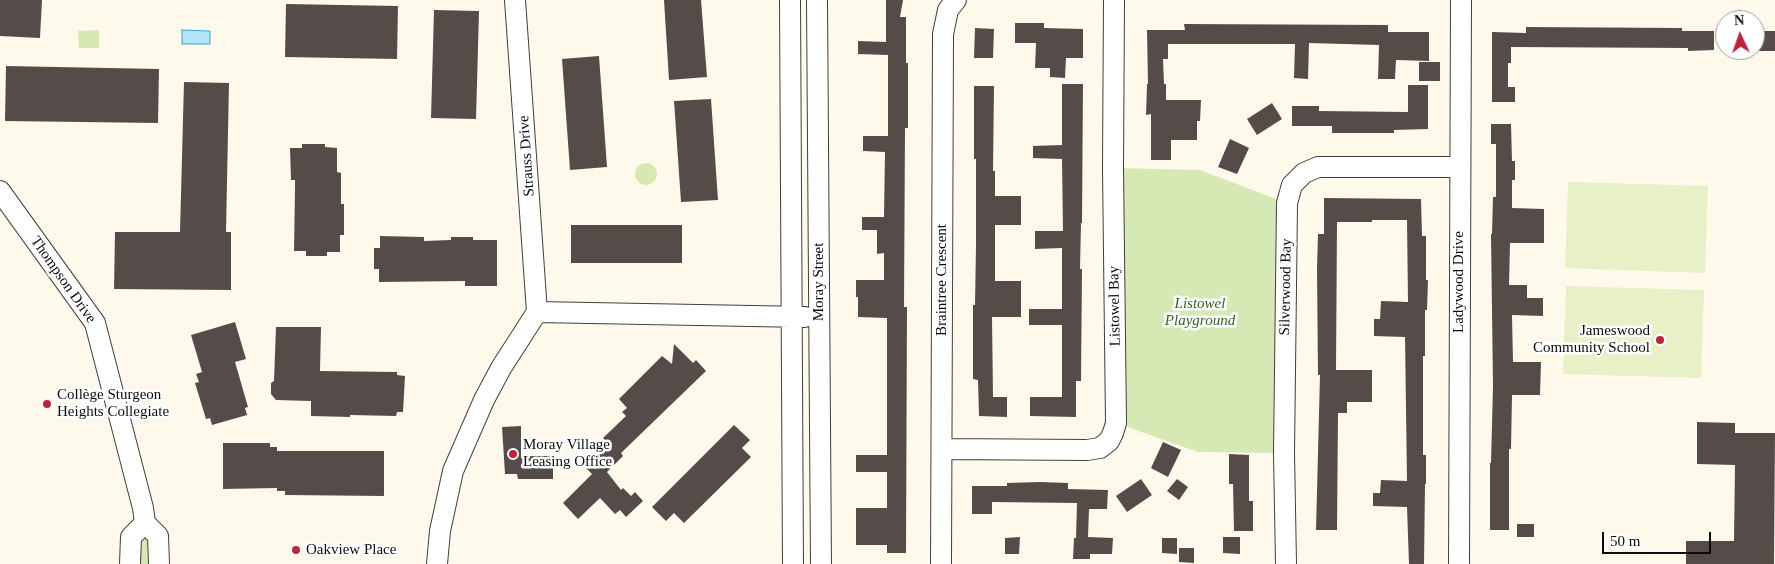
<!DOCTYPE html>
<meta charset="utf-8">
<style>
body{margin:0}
#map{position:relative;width:1775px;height:564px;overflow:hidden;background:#fff9ec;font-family:Georgia,serif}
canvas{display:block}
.north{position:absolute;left:1715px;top:10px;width:50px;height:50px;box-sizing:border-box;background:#fff;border:1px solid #9e9e9e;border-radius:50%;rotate:357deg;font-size:14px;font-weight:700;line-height:20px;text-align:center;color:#0c0c0c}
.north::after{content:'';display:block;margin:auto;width:18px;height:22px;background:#be233b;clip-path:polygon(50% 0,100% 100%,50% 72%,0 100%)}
.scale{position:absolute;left:1602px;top:532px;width:109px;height:22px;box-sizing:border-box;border:2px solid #0c0c0c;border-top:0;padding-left:6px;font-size:15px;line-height:18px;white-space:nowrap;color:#0c0c0c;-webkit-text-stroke:4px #fff;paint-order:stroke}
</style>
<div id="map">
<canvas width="1775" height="564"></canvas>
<div class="north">N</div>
<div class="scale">50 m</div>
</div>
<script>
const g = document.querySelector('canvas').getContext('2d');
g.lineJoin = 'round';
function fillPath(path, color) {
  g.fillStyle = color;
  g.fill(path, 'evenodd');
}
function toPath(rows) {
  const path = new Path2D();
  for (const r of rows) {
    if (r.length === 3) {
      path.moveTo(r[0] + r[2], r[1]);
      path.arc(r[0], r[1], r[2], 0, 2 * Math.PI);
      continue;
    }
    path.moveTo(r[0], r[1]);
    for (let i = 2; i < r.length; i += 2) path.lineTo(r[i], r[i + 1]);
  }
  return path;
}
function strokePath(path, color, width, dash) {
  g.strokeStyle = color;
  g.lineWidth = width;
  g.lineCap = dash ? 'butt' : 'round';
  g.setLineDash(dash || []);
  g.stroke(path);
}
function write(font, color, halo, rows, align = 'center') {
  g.font = font + ' Georgia,serif';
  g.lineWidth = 5;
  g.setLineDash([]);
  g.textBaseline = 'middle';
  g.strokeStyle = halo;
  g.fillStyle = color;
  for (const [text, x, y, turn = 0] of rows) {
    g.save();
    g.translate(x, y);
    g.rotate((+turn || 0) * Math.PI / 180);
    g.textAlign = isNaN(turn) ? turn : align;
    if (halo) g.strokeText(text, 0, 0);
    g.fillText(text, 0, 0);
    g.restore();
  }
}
fillPath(toPath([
 [99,30,99,48,79,48,78,31],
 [646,174,11],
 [1113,168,1200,170,1287,203,1284,453,1198,452,1116,423],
 [145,523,159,564,131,564]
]), '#d6e9b5');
fillPath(toPath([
 [1568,182,1708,186,1705,273,1565,268],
 [1566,286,1704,290,1701,378,1563,374]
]), '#e7f0c7');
const water = toPath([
 [182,30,210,31,210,44,182,44,182,30]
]);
fillPath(water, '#b0e4f7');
strokePath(water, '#36a3cf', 1);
fillPath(toPath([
 [0,0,42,0,40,38,0,36],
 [664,0,701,0,707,77,669,80],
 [886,0,903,0,900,17,906,17,906,63,908,63,908,128,905,128,904,307,907,307,906,553,887,553,887,545,856,545,856,508,887,508,887,472,856,472,856,455,887,455,887,318,858,317,858,297,856,297,856,280,884,280,884,253,877,254,877,230,862,230,862,217,884,217,885,152,863,151,863,136,888,136,888,55,858,54,858,41,886,42],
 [286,4,398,6,397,59,285,57],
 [434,10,479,11,476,119,431,118],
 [1015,23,1044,23,1044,28,1083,29,1083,58,1066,58,1065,78,1050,77,1050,68,1035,68,1036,43,1015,43],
 [1184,24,1388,25,1388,32,1429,32,1429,61,1396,60,1395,79,1378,79,1379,45,1309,43,1308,79,1294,78,1295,44,1168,44,1168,59,1163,59,1164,84,1166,84,1166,100,1201,100,1200,121,1197,121,1197,140,1171,140,1171,160,1151,160,1151,114,1146,115,1147,84,1148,84,1147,30,1185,30],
 [1526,27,1682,28,1682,31,1714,31,1714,50,1688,51,1688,48,1511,47,1511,63,1508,63,1508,87,1515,87,1515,102,1492,102,1492,32,1526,33],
 [975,28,994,29,993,58,974,58],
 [1757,31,1775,31,1775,51,1757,51],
 [599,56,607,167,570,170,562,59],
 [1419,62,1440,62,1440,81,1419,81],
 [6,66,159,69,158,123,5,121],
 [184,82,229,83,226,232,231,232,231,290,114,289,115,232,180,232],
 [1062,84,1083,84,1082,223,1081,223,1080,269,1082,269,1081,381,1076,381,1076,417,1030,416,1030,397,1062,397,1062,325,1029,325,1029,309,1062,309,1062,248,1035,249,1035,231,1063,231,1062,159,1033,158,1033,146,1062,145],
 [1408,85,1428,85,1428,129,1394,130,1394,133,1332,133,1332,126,1292,126,1292,106,1319,106,1319,111,1408,112],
 [974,86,994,86,993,171,995,171,995,196,1021,196,1021,225,995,225,995,281,1021,281,1021,317,992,317,993,397,1007,397,1007,417,979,416,978,380,973,379,973,305,975,305,976,246,976,159,974,159],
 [711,99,718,200,681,202,674,101],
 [1272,103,1282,119,1257,135,1247,119],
 [1491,124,1511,124,1512,161,1515,161,1515,180,1512,180,1512,208,1544,209,1544,243,1510,243,1509,285,1527,285,1527,298,1543,298,1543,316,1512,315,1513,362,1541,362,1540,395,1512,395,1511,449,1509,449,1509,530,1490,530,1490,463,1491,463,1493,386,1491,234,1492,234,1493,197,1496,197,1496,144,1491,144],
 [1230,139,1249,148,1237,174,1218,167],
 [302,144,325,144,325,147,337,148,337,172,341,173,341,204,344,204,344,235,340,235,340,252,327,252,327,256,306,256,306,251,294,251,295,188,295,180,291,180,290,148,302,148],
 [1324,198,1421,199,1422,236,1426,236,1426,280,1428,280,1427,310,1425,310,1425,356,1423,356,1423,455,1426,455,1426,484,1425,484,1424,564,1409,564,1407,507,1373,506,1373,493,1380,493,1381,480,1407,481,1405,337,1374,336,1374,319,1380,319,1381,301,1408,302,1407,220,1372,220,1372,222,1337,222,1336,370,1372,370,1372,402,1347,402,1347,413,1338,413,1337,530,1316,530,1320,375,1318,375,1317,269,1318,234,1324,234],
 [571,225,682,225,682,263,571,263],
 [380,236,424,237,424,241,451,240,451,237,473,237,473,240,497,240,497,286,465,286,465,281,379,282,379,269,374,269,374,248,380,248],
 [235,322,246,359,235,362,248,407,245,408,247,415,212,425,210,418,206,419,195,383,199,382,196,374,202,372,191,335],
 [276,327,321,327,320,371,397,372,397,375,405,376,403,412,397,412,396,416,350,415,350,417,311,416,311,401,276,400,271,394,271,383,274,381],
 [674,344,693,363,696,360,706,371,621,453,623,456,607,472,621,490,623,488,631,496,635,492,643,501,626,517,620,510,615,514,600,498,578,519,563,503,592,474,585,467,593,459,591,456,606,441,603,438,626,416,622,412,627,408,619,399,662,356,672,364],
 [1697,422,1735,423,1735,433,1775,433,1774,564,1686,564,1686,541,1734,541,1735,465,1697,464],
 [734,425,750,440,742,448,751,457,684,523,674,513,666,521,652,507],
 [521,426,521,456,553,456,553,479,518,479,517,474,505,474,502,427],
 [1163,442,1181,450,1168,477,1151,468],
 [223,443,270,443,270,447,277,447,277,451,384,451,384,496,285,495,285,491,277,491,277,488,223,489],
 [1229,454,1249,455,1249,501,1253,501,1253,531,1234,531,1233,484,1229,484],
 [1141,479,1152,495,1127,512,1116,496],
 [1177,479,1188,487,1179,500,1167,491],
 [1040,482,1068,483,1068,489,1108,490,1107,509,1089,509,1088,537,1113,538,1112,554,1090,554,1090,559,1073,559,1074,538,1076,538,1077,503,992,502,992,514,972,514,972,486,1007,486,1007,483],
 [1517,524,1534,524,1534,537,1517,537],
 [1020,537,1019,554,1005,554,1005,538],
 [1223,537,1240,537,1240,554,1223,553],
 [1162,538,1177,538,1177,554,1162,553],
 [1179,548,1194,548,1194,563,1179,562]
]), '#554c49');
const minor = toPath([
 [790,0,793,564],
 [817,0,821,564],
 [0,191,95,323,143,508,145,523,158,536,159,564],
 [537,312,805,317],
 [942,449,1087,450,1100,448,1109,441,1113,433,1116,423,1113,168,1114,0],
 [130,564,131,537,145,523],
 [437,564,440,531,453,471,484,400,501,368,537,312,515,0],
 [941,564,943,34,948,10,956,0],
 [1286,564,1284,453,1287,203,1292,185,1304,173,1318,167,1460,167],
 [1459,564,1461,0]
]);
strokePath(minor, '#3f3f3f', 22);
strokePath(minor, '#fff', 20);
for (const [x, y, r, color] of [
 [1660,340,5,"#be233b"],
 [47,404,5,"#be233b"],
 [513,454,5,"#be233b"],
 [296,550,5,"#be233b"]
]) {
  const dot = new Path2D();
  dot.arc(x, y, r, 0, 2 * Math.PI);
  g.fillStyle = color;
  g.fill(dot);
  strokePath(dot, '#fff', 2);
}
write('15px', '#0c0c0c', '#fff', [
 ["Strauss Drive",527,156,-94],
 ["Thompson Drive",63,280,55],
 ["Braintree Crescent",942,280,-90],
 ["Moray Street",819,282,-90],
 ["Ladywood Drive",1459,282,-90],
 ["Silverwood Bay",1286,287,-89],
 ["Listowel Bay",1115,306,-91]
]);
write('italic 15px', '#33641c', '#fff', [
 ["Listowel",1200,304],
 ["Playground",1200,321]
]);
write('15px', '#0c0c0c', '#fff', [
 ["Jameswood",1650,331,"right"],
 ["Community School",1650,348,"right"],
 ["Collège Sturgeon",57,395],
 ["Heights Collegiate",57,412],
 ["Moray Village",523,445],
 ["Leasing Office",523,462],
 ["Oakview Place",306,550]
], 'left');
</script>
